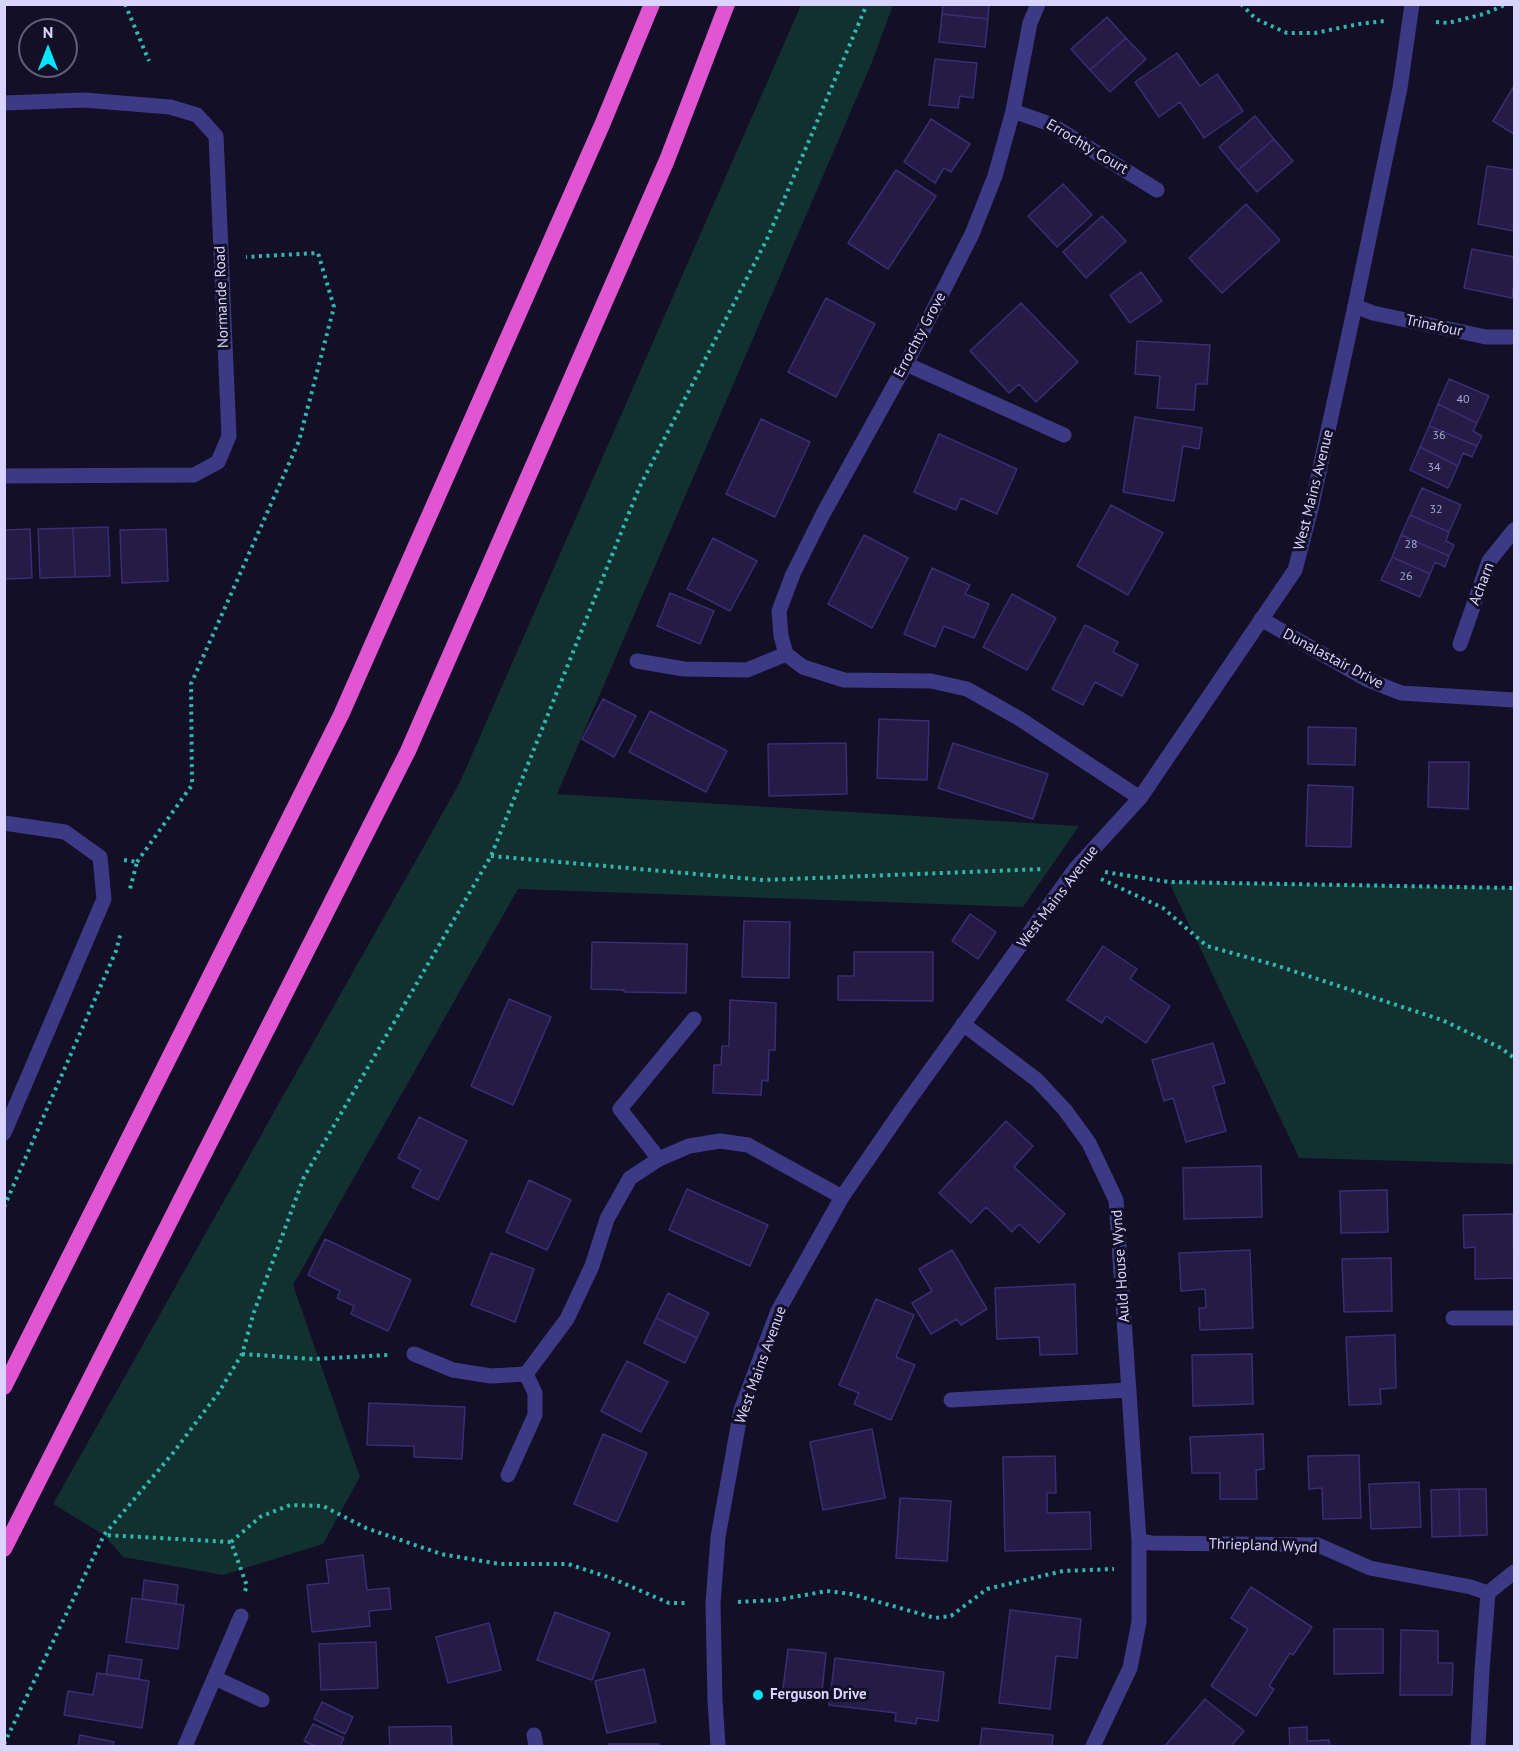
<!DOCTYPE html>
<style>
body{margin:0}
#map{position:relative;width:1519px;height:1751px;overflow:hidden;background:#130f26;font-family:"PT Sans",sans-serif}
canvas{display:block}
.frame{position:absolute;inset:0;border:6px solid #d9d4ff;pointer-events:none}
.north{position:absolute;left:18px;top:18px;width:60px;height:60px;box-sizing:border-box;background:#130f26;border:2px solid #625e7d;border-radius:50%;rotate:0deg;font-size:16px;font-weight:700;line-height:24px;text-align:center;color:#d9d4ff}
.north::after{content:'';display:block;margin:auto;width:21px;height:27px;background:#00e5ff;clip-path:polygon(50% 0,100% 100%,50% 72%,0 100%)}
</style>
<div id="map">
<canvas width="1519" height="1751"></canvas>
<div class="frame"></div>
<div class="north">N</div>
</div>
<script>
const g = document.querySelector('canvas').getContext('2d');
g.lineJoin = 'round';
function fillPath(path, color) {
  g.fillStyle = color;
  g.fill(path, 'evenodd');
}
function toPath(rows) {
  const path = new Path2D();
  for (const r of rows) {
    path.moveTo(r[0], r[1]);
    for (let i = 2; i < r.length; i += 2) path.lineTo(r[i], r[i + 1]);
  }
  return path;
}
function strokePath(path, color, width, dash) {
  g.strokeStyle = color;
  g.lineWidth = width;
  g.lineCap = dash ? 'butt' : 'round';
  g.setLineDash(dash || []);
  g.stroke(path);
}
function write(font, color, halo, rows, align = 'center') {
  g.font = font + ' "PT Sans",sans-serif';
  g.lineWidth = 6;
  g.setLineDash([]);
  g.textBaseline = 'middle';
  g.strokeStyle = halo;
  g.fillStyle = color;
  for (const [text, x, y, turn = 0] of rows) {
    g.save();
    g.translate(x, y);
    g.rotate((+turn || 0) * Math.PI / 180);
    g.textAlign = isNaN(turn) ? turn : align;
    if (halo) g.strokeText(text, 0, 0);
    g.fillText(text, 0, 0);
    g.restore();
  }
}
fillPath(toPath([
 [801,5,893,5,872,62,557,794,1079,826,1023,907,518,889,293,1285,360,1477,323,1544,223,1575,123,1557,104,1535,53,1504,459,784],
 [1169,882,1514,888,1514,1164,1299,1158]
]), '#12302f');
const building = toPath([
 [943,4,989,4,988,19,942,14,943,4],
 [942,14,988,19,985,47,939,42,942,14],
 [1107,17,1126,38,1090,70,1071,49,1107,17],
 [1126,38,1146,59,1110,92,1090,70,1126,38],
 [1177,53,1200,86,1217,74,1243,111,1204,138,1180,102,1159,117,1135,82,1177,53],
 [935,59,977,63,973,98,960,96,958,108,929,105,935,59],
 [1514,86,1514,134,1493,121,1514,86],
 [1255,116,1274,139,1238,170,1219,147,1255,116],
 [931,119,970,144,951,172,944,168,935,183,904,162,931,119],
 [1274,139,1293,161,1257,192,1238,170,1274,139],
 [1487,166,1514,170,1514,231,1478,224,1487,166],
 [896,170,936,196,888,269,848,243,896,170],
 [1063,184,1092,215,1057,247,1028,216,1063,184],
 [1246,204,1280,240,1222,293,1189,258,1246,204],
 [1102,216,1126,241,1086,278,1063,252,1102,216],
 [1472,249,1514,257,1514,283,1512,298,1464,288,1472,249],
 [1141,272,1162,301,1130,323,1110,295,1141,272],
 [826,298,875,324,836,397,788,372,826,298],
 [1021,303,1078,362,1036,402,1019,384,1009,393,970,351,1021,303],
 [1137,341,1210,345,1207,384,1196,384,1194,410,1157,408,1160,376,1135,374,1137,341],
 [1449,379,1489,396,1477,423,1438,404,1449,379],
 [1438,404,1477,423,1473,431,1482,436,1477,446,1429,426,1438,404],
 [1135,417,1202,428,1199,449,1183,446,1174,501,1123,492,1135,417],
 [761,419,810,442,775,517,726,494,761,419],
 [1429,426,1477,446,1472,457,1463,453,1458,466,1420,447,1429,426],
 [939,434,1017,469,997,514,961,498,956,510,914,492,939,434],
 [1420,447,1458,466,1448,488,1410,470,1420,447],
 [1422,488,1461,505,1449,532,1410,515,1422,488],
 [1111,505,1163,533,1128,595,1077,566,1111,505],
 [1410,515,1449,532,1446,541,1454,545,1449,556,1401,535,1410,515],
 [108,527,110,576,75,577,73,528,108,527],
 [73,528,75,577,40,578,38,529,73,528],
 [30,529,32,578,4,579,4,530,30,529],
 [166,529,168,581,122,583,120,530,166,529],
 [864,535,908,558,872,628,828,604,864,535],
 [1401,535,1449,556,1445,567,1435,562,1430,574,1392,557,1401,535],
 [713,538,757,561,730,611,687,589,713,538],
 [1392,557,1430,574,1420,597,1381,580,1392,557],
 [932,568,970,585,965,594,989,604,974,638,944,626,935,647,904,634,932,568],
 [670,593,714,611,700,644,657,626,670,593],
 [1012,594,1056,618,1027,670,983,647,1012,594],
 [1085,625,1118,642,1113,652,1138,665,1122,696,1095,682,1083,705,1052,689,1085,625],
 [603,699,636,716,614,757,582,739,603,699],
 [650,711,727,751,706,792,629,752,650,711],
 [879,719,929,721,927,780,877,778,879,719],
 [1308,727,1356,728,1355,765,1308,764,1308,727],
 [846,743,847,794,769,796,768,744,846,743],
 [953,743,1048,774,1033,819,938,788,953,743],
 [1429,762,1469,762,1468,809,1428,807,1429,762],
 [1308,785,1353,787,1351,847,1306,846,1308,785],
 [970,914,996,932,978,959,952,941,970,914],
 [744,921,790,922,789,978,742,977,744,921],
 [592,942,687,944,686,993,624,992,624,990,591,989,592,942],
 [1103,946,1137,969,1130,979,1170,1006,1146,1043,1106,1016,1102,1023,1067,1000,1103,946],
 [854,952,933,952,933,1001,838,1000,838,976,854,976,854,952],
 [509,999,551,1017,513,1105,471,1086,509,999],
 [730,1000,776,1003,775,1050,769,1050,768,1081,762,1080,761,1095,713,1093,714,1065,721,1065,722,1046,729,1046,730,1000],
 [1213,1043,1225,1083,1213,1086,1226,1131,1186,1142,1173,1098,1164,1101,1152,1060,1213,1043],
 [419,1117,467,1141,438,1200,412,1187,421,1170,398,1158,419,1117],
 [1006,1121,1033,1146,1014,1167,1065,1214,1039,1243,1019,1224,1012,1232,986,1207,971,1223,939,1193,1006,1121],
 [1261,1166,1262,1217,1184,1219,1183,1168,1261,1166],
 [529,1180,571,1200,547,1250,506,1232,529,1180],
 [687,1189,768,1225,750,1266,669,1230,687,1189],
 [1387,1190,1388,1232,1341,1233,1340,1191,1387,1190],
 [1513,1214,1514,1278,1475,1279,1475,1247,1464,1248,1463,1215,1513,1214],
 [325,1239,411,1280,388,1331,351,1314,354,1306,337,1298,340,1291,308,1275,325,1239],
 [952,1250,987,1309,961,1325,957,1319,931,1334,912,1303,932,1291,919,1269,952,1250],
 [1250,1250,1253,1328,1200,1330,1199,1308,1206,1308,1205,1289,1181,1291,1179,1253,1250,1250],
 [491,1253,534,1269,515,1322,471,1305,491,1253],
 [1391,1258,1392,1311,1344,1312,1342,1259,1391,1258],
 [1075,1284,1077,1354,1040,1355,1039,1337,997,1339,995,1288,1075,1284],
 [668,1293,709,1313,697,1338,656,1318,668,1293],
 [876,1299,914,1315,896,1357,915,1365,891,1420,854,1404,859,1393,839,1385,876,1299],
 [656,1318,697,1338,685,1363,644,1343,656,1318],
 [1395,1335,1396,1388,1380,1389,1381,1404,1349,1405,1346,1337,1395,1335],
 [1252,1354,1253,1404,1193,1406,1192,1355,1252,1354],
 [627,1361,668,1382,641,1432,601,1411,627,1361],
 [369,1403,465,1407,462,1459,414,1457,414,1446,367,1445,369,1403],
 [872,1429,885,1498,823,1510,810,1442,872,1429],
 [603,1434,647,1453,617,1522,574,1504,603,1434],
 [1263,1434,1264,1469,1256,1470,1257,1499,1220,1499,1220,1473,1192,1473,1190,1437,1263,1434],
 [1359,1455,1361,1518,1323,1519,1322,1488,1309,1489,1308,1456,1359,1455],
 [1055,1456,1056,1493,1047,1493,1047,1513,1090,1512,1091,1549,1005,1551,1003,1457,1055,1456],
 [1419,1482,1421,1527,1371,1529,1369,1484,1419,1482],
 [1459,1489,1460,1536,1432,1537,1431,1490,1459,1489],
 [1459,1489,1486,1489,1487,1535,1460,1536,1459,1489],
 [900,1498,951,1501,947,1561,896,1558,900,1498],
 [363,1555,367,1590,389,1588,391,1609,369,1611,370,1626,312,1632,307,1585,329,1583,326,1560,363,1555],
 [144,1580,178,1585,176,1604,142,1599,144,1580],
 [1251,1587,1312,1627,1293,1655,1290,1653,1269,1686,1274,1689,1256,1716,1211,1686,1248,1629,1231,1618,1251,1587],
 [132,1598,184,1605,178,1649,126,1642,132,1598],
 [1010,1610,1081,1619,1077,1658,1056,1656,1050,1709,999,1703,1010,1610],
 [555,1612,610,1633,592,1680,537,1660,555,1612],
 [489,1623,501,1670,448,1683,436,1637,489,1623],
 [1334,1629,1383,1629,1383,1673,1334,1674,1334,1629],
 [1401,1630,1438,1631,1438,1663,1453,1663,1452,1695,1400,1695,1401,1630],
 [376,1642,378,1688,321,1690,319,1644,376,1642],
 [788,1649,826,1653,821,1701,782,1696,788,1649],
 [109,1655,142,1660,139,1679,106,1674,109,1655],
 [835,1658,944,1672,938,1721,917,1718,916,1724,895,1721,896,1713,829,1705,835,1658],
 [644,1669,656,1722,607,1733,595,1681,644,1669],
 [97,1673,149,1681,142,1728,64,1715,68,1691,93,1695,97,1673],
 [1205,1699,1244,1731,1231,1746,1165,1746,1205,1699],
 [322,1702,353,1717,345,1734,314,1719,322,1702],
 [313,1724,344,1738,340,1746,315,1746,304,1741,313,1724],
 [451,1726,452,1746,390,1746,389,1727,451,1726],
 [1307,1727,1307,1741,1329,1740,1330,1746,1290,1746,1289,1728,1307,1727],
 [982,1728,1053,1735,1052,1746,980,1746,982,1728],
 [80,1735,114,1742,113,1746,78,1746,80,1735],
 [609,1744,659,1744,659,1746,609,1746,609,1744]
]);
fillPath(building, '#241b47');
strokePath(building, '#3b2d73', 1.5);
strokePath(toPath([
 [125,4,149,61],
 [1241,4,1256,19,1287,33,1315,33,1359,24,1384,21],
 [1436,22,1448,23,1484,14,1507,4],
 [491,856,764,880,1044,869],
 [124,860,137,862,130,889],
 [137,862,192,785,191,684,299,441,334,307,318,253,246,257],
 [1105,872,1169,882,1514,888],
 [1101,879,1163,908,1207,946,1275,965,1442,1020,1501,1048,1514,1058],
 [4,1207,116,951,121,932],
 [242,1354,313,1359,388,1355],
 [231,1542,260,1517,290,1505,323,1506,366,1528,441,1554,500,1564,568,1564,611,1578,669,1603,689,1603],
 [245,1591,247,1586,231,1542,104,1535,173,1453,219,1392,242,1354,254,1312,304,1177,491,856,639,488,768,237,867,4],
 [738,1602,777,1600,827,1591,851,1594,935,1618,951,1616,987,1589,1063,1571,1114,1569],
 [4,1744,104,1535]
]), '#2fb8b0', 4, [3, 4.5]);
strokePath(toPath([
 [906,364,1064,435],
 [4,823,65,832,100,857,104,899,4,1133],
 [659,1159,620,1109,694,1019],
 [414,1354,453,1370,491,1376,526,1374,535,1393,535,1415,508,1475]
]), '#3d3a85', 15);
strokePath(toPath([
 [1038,4,1030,23,1013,111,995,176,972,234,906,364,823,514,793,574,779,611,781,636,786,654,803,667,844,680,931,681,967,689,1020,719,1140,798],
 [4,103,84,100,170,107,197,115,216,136,229,436,218,462,194,475,4,476],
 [1013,111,1050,124,1157,190],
 [1355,306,1373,313,1486,337,1514,337],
 [1460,644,1489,561,1514,530],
 [637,661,684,669,747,670,786,654],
 [963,1024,1037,1080,1065,1110,1089,1143,1116,1200,1139,1541,1139,1622,1130,1668,1093,1746],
 [1453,1318,1514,1318],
 [526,1374,567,1319,592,1266,607,1219,630,1178,659,1159,689,1146,720,1141,748,1145,842,1197],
 [951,1400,1129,1390],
 [1139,1541,1152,1543,1318,1545,1370,1568,1471,1587,1488,1593,1514,1572],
 [215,1678,262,1700],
 [534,1735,536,1746],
 [185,1746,241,1616],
 [1478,1746,1482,1670,1488,1593]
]), '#3d3a85', 15);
strokePath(toPath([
 [1261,619,1366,679,1401,693,1514,700],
 [718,1746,715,1700,713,1604,718,1537,741,1410,778,1311,842,1197,906,1104,1076,868,1140,798,1295,570,1311,509,1355,306,1400,88,1412,4]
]), '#3d3a85', 15);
strokePath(toPath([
 [4,1387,341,715,602,125,652,4],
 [4,1549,408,751,667,160,727,4]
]), '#e055d1', 16);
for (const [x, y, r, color] of [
 [758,1695,6,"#00e5ff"]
]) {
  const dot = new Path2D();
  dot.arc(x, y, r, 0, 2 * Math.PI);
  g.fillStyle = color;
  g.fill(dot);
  strokePath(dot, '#130f26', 2);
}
write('12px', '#aca6d1', null, [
 ["40",1463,400],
 ["36",1439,436],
 ["34",1434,468],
 ["32",1436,510],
 ["28",1411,545],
 ["26",1406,577]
]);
write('15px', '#d9d4ff', '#130f26', [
 ["Errochty Court",1087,147,31],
 ["Normande Road",222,297,-92],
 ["Trinafour",1434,326,12],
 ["Errochty Grove",920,335,-62],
 ["West Mains Avenue",1314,490,-76],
 ["Acharn",1482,584,-69],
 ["Dunalastair Drive",1333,659,28],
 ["West Mains Avenue",1058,897,-53],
 ["Auld House Wynd",1121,1266,-94],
 ["West Mains Avenue",761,1365,-70],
 ["Thriepland Wynd",1263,1546,2]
]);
write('bold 15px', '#d9d4ff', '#130f26', [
 ["Ferguson Drive",770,1695]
], 'left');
</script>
